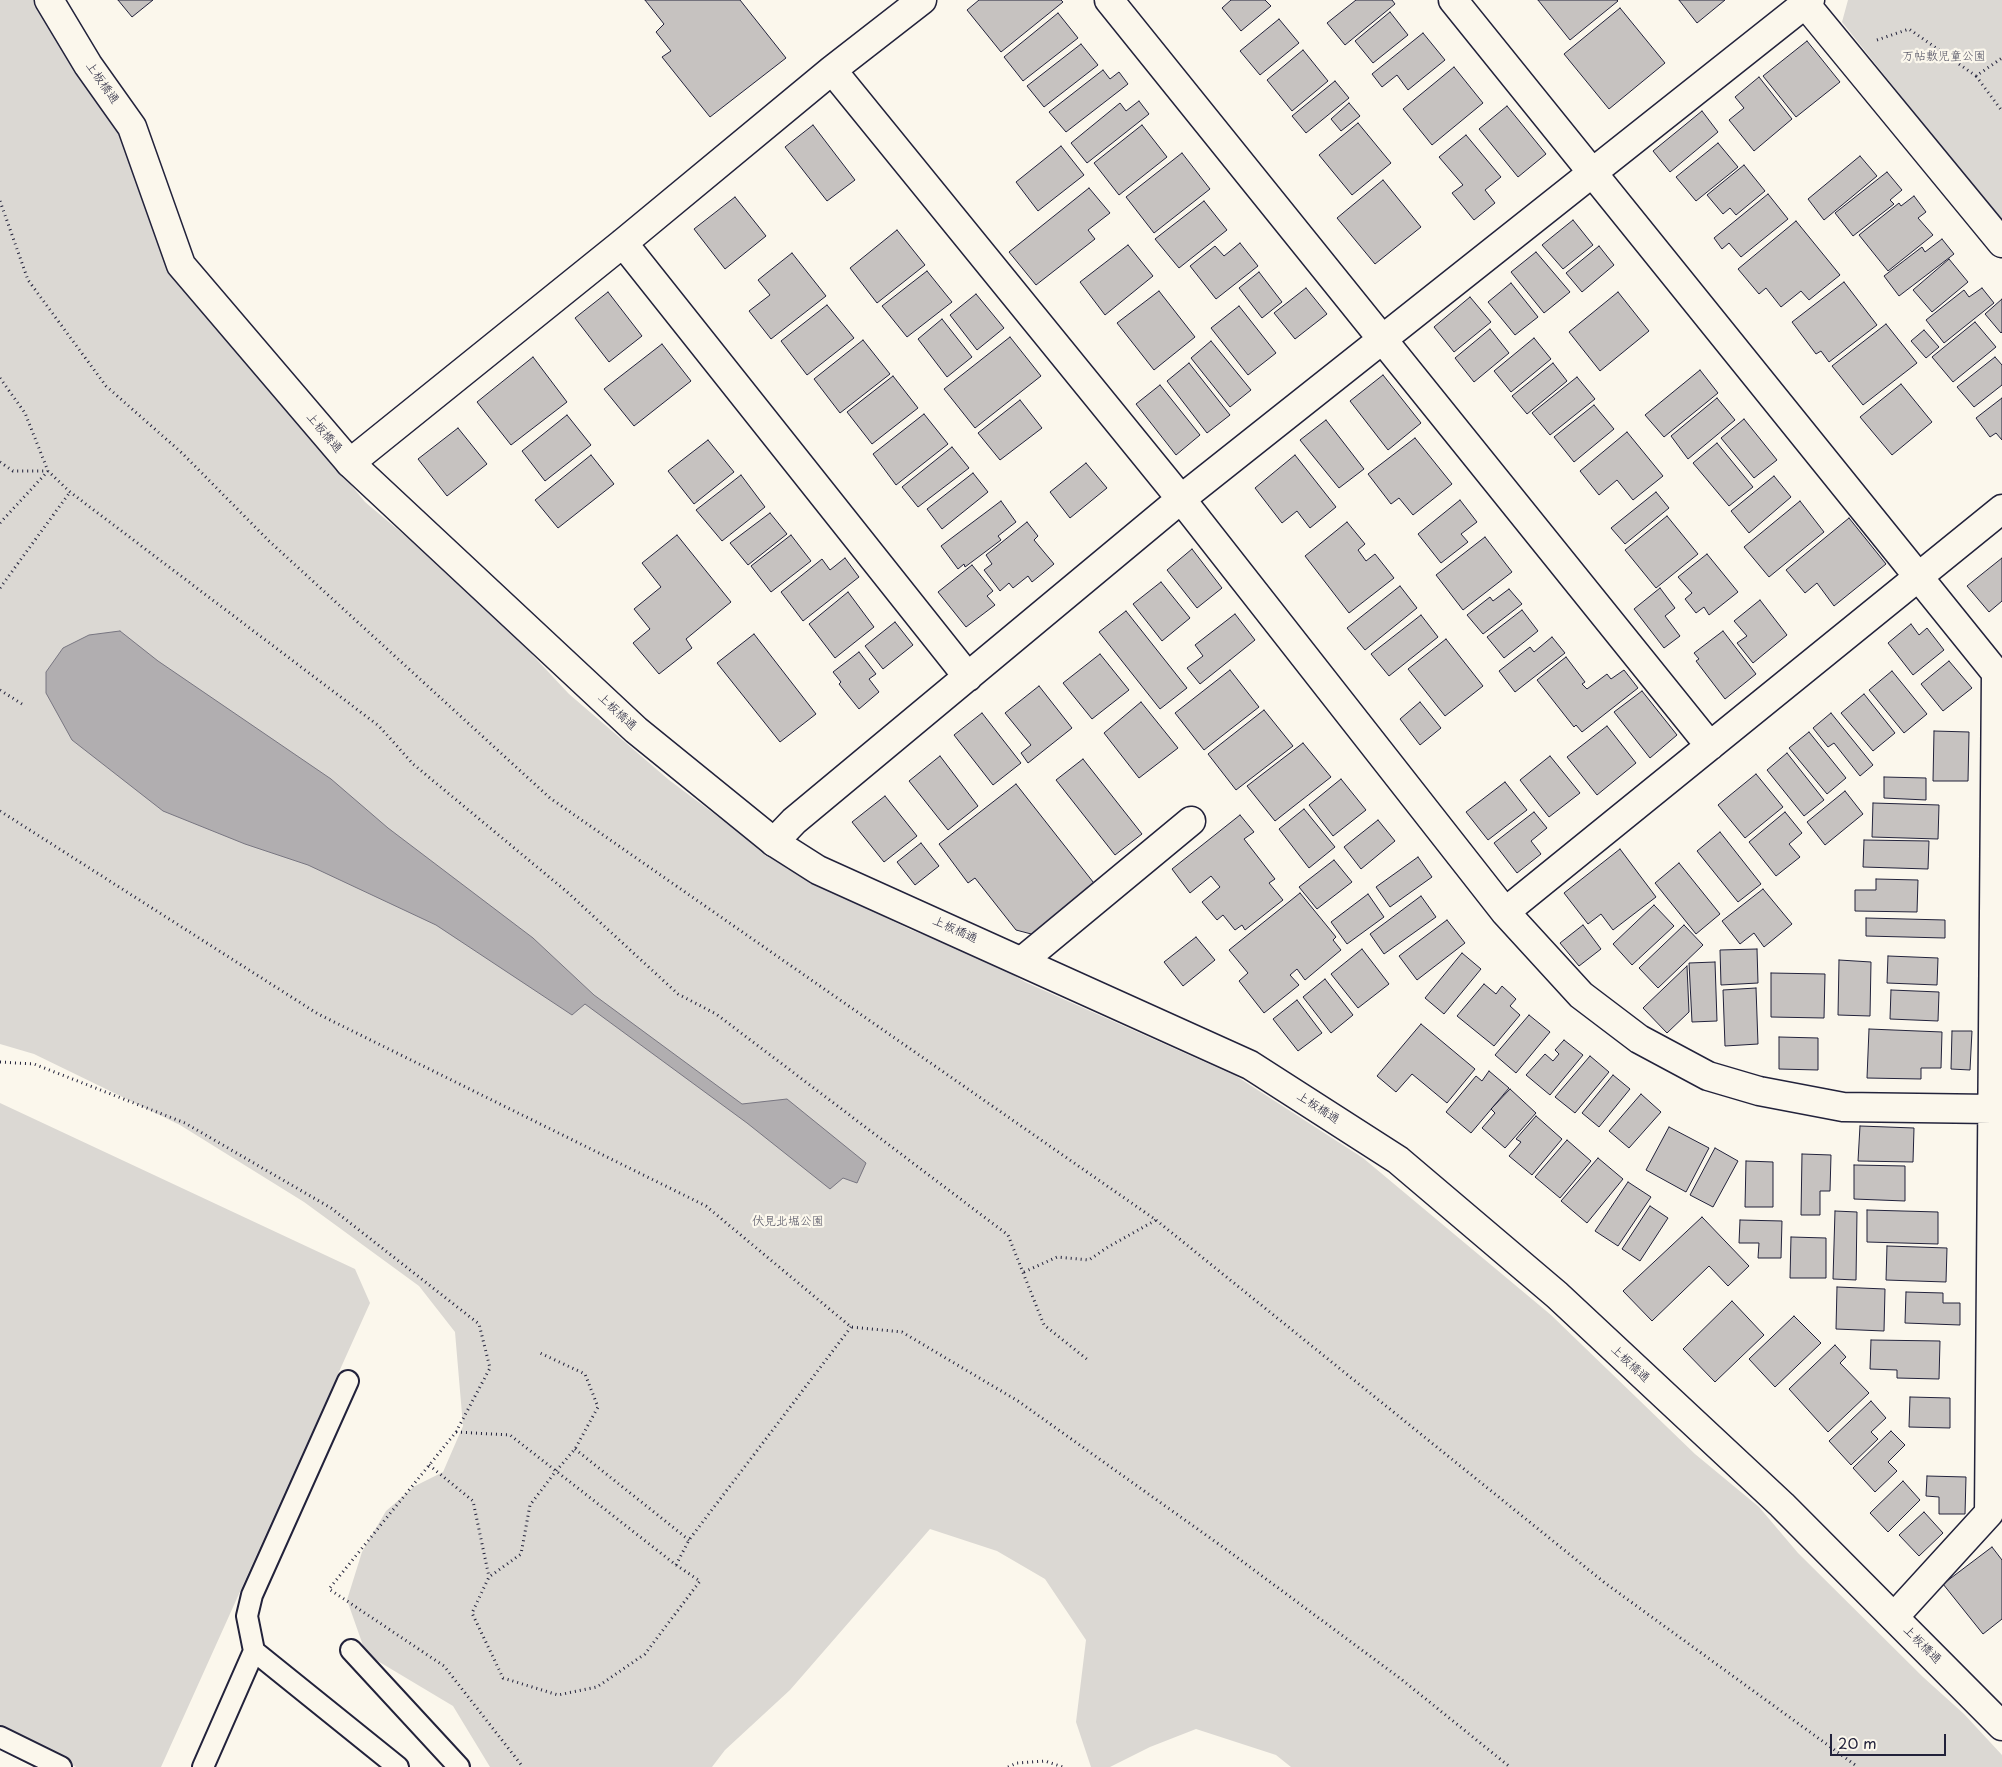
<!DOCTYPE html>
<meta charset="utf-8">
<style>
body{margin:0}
#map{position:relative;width:2002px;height:1767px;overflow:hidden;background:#fbf7ec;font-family:"Playpen Sans",sans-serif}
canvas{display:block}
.scale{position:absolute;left:1830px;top:1734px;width:116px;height:22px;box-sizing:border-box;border:2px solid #22223b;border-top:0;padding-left:6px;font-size:15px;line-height:18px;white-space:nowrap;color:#22223b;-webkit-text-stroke:4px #fbf7ec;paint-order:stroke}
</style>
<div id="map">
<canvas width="2002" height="1767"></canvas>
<div class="scale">20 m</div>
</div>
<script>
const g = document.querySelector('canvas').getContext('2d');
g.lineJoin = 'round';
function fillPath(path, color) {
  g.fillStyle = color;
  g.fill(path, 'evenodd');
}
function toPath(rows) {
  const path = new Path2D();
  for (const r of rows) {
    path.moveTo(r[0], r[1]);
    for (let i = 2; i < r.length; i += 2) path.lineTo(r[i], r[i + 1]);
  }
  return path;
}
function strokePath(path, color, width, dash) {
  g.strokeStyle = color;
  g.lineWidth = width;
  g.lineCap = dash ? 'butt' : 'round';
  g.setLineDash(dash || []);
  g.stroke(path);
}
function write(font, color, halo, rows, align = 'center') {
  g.font = font + ' "Playpen Sans","Klee One",sans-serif';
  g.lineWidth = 4.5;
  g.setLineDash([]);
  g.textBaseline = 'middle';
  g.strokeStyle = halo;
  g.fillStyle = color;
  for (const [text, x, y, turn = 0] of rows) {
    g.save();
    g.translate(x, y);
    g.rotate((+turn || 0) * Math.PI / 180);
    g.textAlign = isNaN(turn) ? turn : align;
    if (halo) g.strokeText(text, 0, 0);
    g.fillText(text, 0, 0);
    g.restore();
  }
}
fillPath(toPath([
 [0,0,38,0,115,124,183,281,365,502,478,597,569,694,669,780,788,869,911,930,981,956,1025,982,1236,1076,1363,1158,1551,1315,1695,1454,1759,1507,1798,1553,1923,1677,1964,1714,2002,1755,2002,1767,1291,1767,1276,1755,1196,1729,1150,1747,1110,1767,1091,1767,1076,1722,1086,1640,1045,1579,997,1551,930,1529,790,1690,725,1750,712,1767,490,1767,453,1706,366,1654,347,1600,362,1552,386,1511,415,1486,443,1472,463,1426,455,1332,419,1286,304,1202,180,1125,34,1054,0,1044],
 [1848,0,2002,0,2002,223,1842,22],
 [0,1103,355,1269,370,1303,161,1767,76,1767,0,1731]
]), '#dbd8d3');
const water = toPath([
 [120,631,158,661,331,779,388,828,533,938,594,995,742,1104,787,1099,866,1163,857,1183,843,1178,830,1189,747,1123,585,1004,572,1015,436,925,308,865,245,844,163,811,72,740,46,693,46,672,63,648,89,635,120,631]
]);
fillPath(water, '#b1aeb0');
strokePath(water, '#787681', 1);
const building = toPath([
 [118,0,153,0,132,17,118,0],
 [645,0,740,0,786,58,710,117,662,57,671,51,656,32,664,24,645,0],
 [979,0,1061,0,1063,2,1001,52,967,10,979,0],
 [1231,0,1265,0,1271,6,1241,31,1222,8,1231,0],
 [1356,0,1392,0,1395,4,1345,45,1327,23,1356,0],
 [1538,0,1617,0,1618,1,1570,40,1538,0],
 [1679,0,1725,0,1697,23,1679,0],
 [1620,8,1665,63,1609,109,1564,54,1620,8],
 [1390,12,1408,35,1373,63,1355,41,1390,12],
 [1058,13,1078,38,1023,81,1004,57,1058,13],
 [1279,19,1299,43,1260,75,1240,51,1279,19],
 [1423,33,1445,60,1408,90,1397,75,1382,87,1372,74,1423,33],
 [1807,41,1840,82,1796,117,1763,76,1807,41],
 [1081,44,1098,65,1044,107,1027,86,1081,44],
 [1303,50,1328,81,1292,111,1267,80,1303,50],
 [1454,67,1483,103,1432,145,1403,109,1454,67],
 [1103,70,1110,79,1119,72,1128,84,1066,132,1049,112,1103,70],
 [1759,77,1792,119,1754,151,1729,120,1744,108,1735,97,1759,77],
 [1335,81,1349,98,1306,133,1292,116,1335,81],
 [1139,101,1149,114,1087,163,1071,143,1120,103,1126,111,1139,101],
 [1349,103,1360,116,1341,131,1331,119,1349,103],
 [1507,106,1546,154,1518,177,1479,129,1507,106],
 [1702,111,1718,132,1670,172,1653,151,1702,111],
 [1358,123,1391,163,1352,195,1319,155,1358,123],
 [813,125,855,180,827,201,785,147,813,125],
 [1142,125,1167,157,1119,195,1094,163,1142,125],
 [1466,135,1501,177,1485,190,1495,203,1474,220,1452,193,1463,185,1439,157,1466,135],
 [1718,143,1738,167,1696,201,1676,177,1718,143],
 [1061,146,1084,175,1038,211,1016,182,1061,146],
 [1182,153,1210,189,1154,233,1126,197,1182,153],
 [1860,156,1877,176,1824,220,1808,199,1860,156],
 [1744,165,1765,191,1736,215,1730,208,1723,214,1707,195,1744,165],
 [1887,172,1902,190,1890,200,1894,204,1853,236,1835,213,1887,172],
 [1383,180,1421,227,1375,264,1337,218,1383,180],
 [1089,188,1110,213,1088,230,1095,239,1036,285,1009,252,1089,188],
 [1768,194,1788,219,1741,257,1729,243,1722,249,1714,238,1768,194],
 [1914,196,1926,212,1918,218,1933,235,1888,271,1859,235,1899,203,1901,206,1914,196],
 [735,197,766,236,725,269,694,229,735,197],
 [1204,201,1227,230,1179,268,1155,239,1204,201],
 [1573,220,1593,245,1563,269,1542,245,1573,220],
 [1796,221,1840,275,1809,300,1801,291,1781,307,1766,288,1759,294,1738,269,1796,221],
 [897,230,925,265,877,303,850,268,897,230],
 [1942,239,1954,254,1899,296,1884,276,1922,247,1925,252,1942,239],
 [1240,243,1258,266,1216,299,1190,266,1215,246,1224,256,1240,243],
 [1128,245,1153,276,1105,315,1080,282,1128,245],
 [1599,246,1614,265,1582,292,1566,273,1599,246],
 [1536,252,1570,292,1544,313,1511,272,1536,252],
 [792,253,826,296,771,339,749,311,770,295,758,280,792,253],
 [1949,259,1968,282,1932,312,1913,290,1949,259],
 [927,271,952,302,907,337,882,306,927,271],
 [1259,272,1282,302,1262,318,1239,288,1259,272],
 [1844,282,1877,325,1829,362,1821,351,1816,354,1792,322,1844,282],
 [1511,283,1538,317,1515,335,1488,302,1511,283],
 [1306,288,1327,314,1295,339,1274,313,1306,288],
 [1982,288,1994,303,1944,343,1926,320,1964,290,1969,297,1982,288],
 [1159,291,1195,337,1154,370,1117,323,1159,291],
 [608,292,642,336,609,362,575,318,608,292],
 [1618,292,1649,331,1600,371,1569,332,1618,292],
 [976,294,1004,328,977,350,950,315,976,294],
 [1470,297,1491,322,1454,352,1434,327,1470,297],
 [2002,299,2002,332,2001,333,1985,314,2002,299],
 [827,305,854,338,807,375,781,341,827,305],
 [1239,306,1276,353,1248,375,1211,328,1239,306],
 [942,319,972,357,947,377,918,339,942,319],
 [1975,322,1996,347,1953,382,1932,357,1975,322],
 [1886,324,1917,363,1863,405,1832,366,1886,324],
 [1490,329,1509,353,1474,382,1455,358,1490,329],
 [1924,330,1939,347,1926,358,1911,341,1924,330],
 [1010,337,1041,376,975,428,944,389,1010,337],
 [1534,338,1551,359,1511,392,1494,371,1534,338],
 [863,340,890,374,840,413,814,379,863,340],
 [1211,341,1251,390,1230,407,1191,358,1211,341],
 [662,344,691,381,634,426,604,389,662,344],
 [533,357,567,402,511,445,477,402,533,357],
 [1995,357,2002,365,2002,385,1974,407,1957,387,1995,357],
 [1189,363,1230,415,1207,433,1167,381,1189,363],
 [1553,363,1567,381,1527,414,1512,396,1553,363],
 [1700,370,1718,393,1664,437,1645,415,1700,370],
 [1383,375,1421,423,1388,450,1350,401,1383,375],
 [893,376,918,408,872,444,847,412,893,376],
 [1577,377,1595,399,1550,435,1532,413,1577,377],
 [1901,384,1932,422,1892,455,1860,417,1901,384],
 [1160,385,1200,435,1176,455,1136,404,1160,385],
 [1717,398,1735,420,1688,459,1671,436,1717,398],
 [2002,398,2002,440,1996,433,1990,437,1976,418,2002,398],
 [1020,400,1042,428,1000,460,978,433,1020,400],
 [1594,405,1614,429,1574,462,1554,437,1594,405],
 [924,414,948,444,896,485,873,454,924,414],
 [567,415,591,445,545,481,522,451,567,415],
 [1744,419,1777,460,1754,478,1721,438,1744,419],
 [1326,420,1364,469,1339,488,1300,440,1326,420],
 [458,428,487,464,447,496,418,459,458,428],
 [1627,432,1663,476,1633,500,1617,480,1599,495,1580,471,1627,432],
 [1415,438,1452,484,1413,515,1399,498,1391,504,1368,474,1415,438],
 [708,440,734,472,694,504,668,471,708,440],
 [1717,443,1753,487,1729,506,1693,463,1717,443],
 [952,447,969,468,918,507,902,487,952,447],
 [591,455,614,484,558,528,535,500,591,455],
 [1295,455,1336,507,1310,528,1297,511,1282,523,1255,488,1295,455],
 [1086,463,1107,488,1070,518,1050,492,1086,463],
 [973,473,988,492,942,529,927,509,973,473],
 [741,475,765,507,722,541,696,510,741,475],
 [1774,476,1791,497,1749,533,1731,511,1774,476],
 [1656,492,1669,508,1625,544,1611,528,1656,492],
 [1460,500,1477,522,1461,534,1468,542,1441,563,1418,534,1460,500],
 [1001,501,1016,522,998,536,1001,540,965,567,964,564,958,569,941,546,1001,501],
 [1800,501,1824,532,1769,577,1744,547,1800,501],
 [770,513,787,534,748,565,730,543,770,513],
 [1667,516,1698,554,1656,588,1625,550,1667,516],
 [1849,518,1886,564,1834,606,1817,583,1805,593,1786,570,1849,518],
 [1027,522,1038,536,1034,540,1054,564,1032,582,1028,576,1013,588,1009,583,1000,591,984,570,992,564,986,555,1027,522],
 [1347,522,1365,544,1358,550,1366,561,1375,554,1394,578,1349,613,1305,556,1347,522],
 [677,535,731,602,686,639,692,648,659,674,633,643,650,629,634,609,661,587,642,563,677,535],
 [791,535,811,561,771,592,751,566,791,535],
 [1485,537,1512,572,1463,610,1436,575,1485,537],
 [1192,549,1222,588,1197,608,1167,570,1192,549],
 [1707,554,1738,592,1709,615,1704,607,1696,613,1685,599,1692,593,1678,577,1707,554],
 [845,558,859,577,803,621,781,592,822,559,830,570,845,558],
 [2002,558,2002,601,1989,612,1967,586,2002,558],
 [972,565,993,591,987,596,995,605,966,627,938,592,972,565],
 [1161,582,1190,618,1162,641,1133,604,1161,582],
 [1400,586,1417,608,1365,650,1347,628,1400,586],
 [1660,588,1675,608,1665,616,1680,636,1664,648,1634,609,1660,588],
 [1509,589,1522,604,1483,634,1467,615,1490,597,1493,601,1509,589],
 [848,592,874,627,835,658,809,624,848,592],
 [1760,600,1787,635,1753,663,1737,643,1747,636,1734,621,1760,600],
 [1522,610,1538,631,1504,658,1487,637,1522,610],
 [1126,611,1187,688,1160,709,1099,632,1126,611],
 [1235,614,1255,640,1200,684,1187,668,1203,656,1195,645,1235,614],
 [1421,615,1438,637,1389,676,1371,654,1421,615],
 [895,622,913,645,883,669,865,646,895,622],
 [1911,624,1919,635,1927,628,1944,650,1913,675,1888,643,1911,624],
 [1723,631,1756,674,1725,699,1696,661,1699,659,1694,653,1723,631],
 [754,634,816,714,780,742,717,663,754,634],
 [1552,637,1565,653,1515,692,1499,671,1530,647,1534,652,1552,637],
 [1446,639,1483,686,1445,716,1408,669,1446,639],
 [859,652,876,674,869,679,879,692,859,709,839,684,841,682,833,672,859,652],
 [1100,654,1129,690,1092,719,1063,683,1100,654],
 [1566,657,1585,682,1582,684,1587,689,1607,674,1611,679,1624,670,1638,688,1582,732,1576,725,1574,727,1537,680,1566,657],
 [1949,661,1972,688,1943,711,1921,684,1949,661],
 [1230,670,1259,707,1204,750,1175,713,1230,670],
 [1892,671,1927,714,1904,733,1869,690,1892,671],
 [1039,686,1072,728,1028,763,1021,753,1031,745,1005,713,1039,686],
 [1642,691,1677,735,1650,758,1614,712,1642,691],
 [1864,694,1895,733,1873,751,1841,713,1864,694],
 [1141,702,1178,748,1139,778,1104,733,1141,702],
 [1420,702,1441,728,1420,745,1400,719,1420,702],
 [1264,710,1293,746,1236,790,1208,754,1264,710],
 [982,713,1021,763,993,785,954,735,982,713],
 [1831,713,1873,765,1860,776,1834,743,1828,747,1813,728,1831,713],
 [1607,726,1636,763,1597,795,1567,757,1607,726],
 [1934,731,1969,732,1968,781,1933,781,1934,731],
 [1809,732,1846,778,1827,794,1789,748,1809,732],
 [1303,743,1331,777,1275,821,1247,786,1303,743],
 [1787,753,1824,800,1804,816,1767,770,1787,753],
 [940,756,978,806,948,830,909,781,940,756],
 [1550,756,1580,793,1549,817,1520,780,1550,756],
 [1083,759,1142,834,1115,855,1056,780,1083,759],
 [1756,774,1783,807,1745,838,1718,805,1756,774],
 [1884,777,1926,778,1926,800,1884,798,1884,777],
 [1341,779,1366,810,1333,836,1309,805,1341,779],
 [1505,782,1527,810,1488,840,1466,812,1505,782],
 [1016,784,1097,887,1035,935,1016,930,975,878,968,883,939,844,1016,784],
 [1845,791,1863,814,1825,845,1807,822,1845,791],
 [885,796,917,836,884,862,852,822,885,796],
 [1873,803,1939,805,1938,839,1872,837,1873,803],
 [1304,809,1335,847,1309,868,1279,829,1304,809],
 [1534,812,1547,828,1531,841,1541,854,1517,873,1494,843,1534,812],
 [1785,812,1802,833,1789,844,1800,857,1776,876,1749,842,1785,812],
 [1240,815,1254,832,1244,839,1275,879,1269,883,1283,900,1245,930,1242,925,1235,930,1223,915,1217,920,1202,902,1220,887,1211,876,1190,893,1172,869,1240,815],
 [1378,820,1395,841,1361,869,1344,847,1378,820],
 [1720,832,1761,884,1738,902,1697,851,1720,832],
 [1864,840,1929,841,1928,869,1863,867,1864,840],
 [921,843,939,866,915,885,897,862,921,843],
 [1620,849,1656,897,1613,930,1601,914,1588,924,1564,893,1620,849],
 [1418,857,1432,877,1390,907,1376,887,1418,857],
 [1334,860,1352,882,1317,909,1299,887,1334,860],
 [1679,863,1720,914,1696,934,1655,883,1679,863],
 [1876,879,1918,880,1917,912,1855,911,1855,890,1876,890,1876,879],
 [1763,889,1792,924,1764,947,1754,933,1740,944,1722,921,1763,889],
 [1300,893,1336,937,1333,940,1341,950,1305,980,1297,969,1290,975,1299,985,1264,1013,1239,981,1248,973,1229,950,1300,893],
 [1368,894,1384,917,1347,944,1331,922,1368,894],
 [1421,896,1436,917,1384,954,1370,934,1421,896],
 [1654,905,1674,926,1632,965,1613,944,1654,905],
 [1866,918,1945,920,1945,938,1866,936,1866,918],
 [1447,920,1465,943,1417,980,1399,956,1447,920],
 [1583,925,1601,949,1579,966,1560,943,1583,925],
 [1684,925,1703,945,1658,988,1639,968,1684,925],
 [1196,937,1215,960,1183,986,1164,962,1196,937],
 [1362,949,1389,984,1358,1008,1331,974,1362,949],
 [1757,949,1758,983,1721,985,1720,950,1757,949],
 [1462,953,1481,969,1444,1014,1425,998,1462,953],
 [1888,956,1938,958,1937,985,1887,983,1888,956],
 [1839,960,1871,962,1870,1016,1838,1015,1839,960],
 [1715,962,1717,1021,1692,1022,1689,963,1715,962],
 [1687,966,1689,1012,1667,1033,1643,1008,1687,966],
 [1771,973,1825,974,1824,1018,1771,1017,1771,973],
 [1325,979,1353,1015,1331,1033,1303,997,1325,979],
 [1484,984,1496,994,1502,986,1516,999,1510,1006,1520,1015,1494,1046,1457,1016,1484,984],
 [1756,988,1758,1044,1725,1046,1723,990,1756,988],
 [1891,990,1939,992,1938,1021,1890,1019,1891,990],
 [1297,1000,1322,1033,1298,1051,1273,1019,1297,1000],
 [1529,1015,1550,1032,1516,1073,1495,1055,1529,1015],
 [1421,1024,1475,1069,1447,1103,1412,1074,1396,1092,1377,1076,1421,1024],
 [1869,1029,1942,1032,1941,1068,1921,1068,1921,1079,1867,1078,1869,1029],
 [1952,1031,1972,1031,1970,1070,1951,1069,1952,1031],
 [1779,1037,1818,1038,1818,1070,1779,1069,1779,1037],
 [1564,1040,1583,1055,1550,1095,1526,1075,1545,1054,1553,1061,1559,1054,1555,1050,1564,1040],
 [1590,1056,1609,1072,1575,1113,1555,1097,1590,1056],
 [1489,1071,1509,1088,1471,1133,1446,1112,1476,1076,1482,1081,1489,1071],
 [1613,1075,1630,1089,1599,1127,1582,1113,1613,1075],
 [1510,1089,1536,1113,1505,1148,1482,1128,1495,1113,1491,1109,1510,1089],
 [1641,1094,1661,1112,1629,1148,1609,1131,1641,1094],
 [1536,1116,1562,1139,1532,1175,1509,1156,1521,1142,1516,1139,1536,1116],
 [1860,1126,1914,1128,1913,1162,1858,1161,1860,1126],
 [1669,1127,1709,1148,1686,1192,1646,1170,1669,1127],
 [1567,1140,1591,1161,1560,1198,1535,1177,1567,1140],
 [1715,1148,1738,1161,1713,1207,1690,1195,1715,1148],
 [1802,1154,1831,1155,1830,1191,1820,1191,1820,1215,1801,1215,1802,1154],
 [1598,1158,1623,1179,1587,1223,1561,1201,1598,1158],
 [1746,1161,1773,1162,1773,1207,1745,1207,1746,1161],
 [1854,1165,1905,1166,1905,1201,1854,1199,1854,1165],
 [1628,1182,1651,1197,1618,1246,1595,1231,1628,1182],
 [1650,1206,1668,1218,1640,1261,1622,1249,1650,1206],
 [1867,1210,1938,1212,1938,1244,1867,1242,1867,1210],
 [1835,1211,1857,1212,1856,1280,1833,1279,1835,1211],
 [1702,1217,1749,1266,1728,1286,1709,1266,1652,1321,1623,1291,1702,1217],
 [1740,1220,1782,1221,1781,1258,1758,1258,1759,1243,1739,1243,1740,1220],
 [1791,1237,1826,1238,1826,1278,1790,1278,1791,1237],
 [1887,1246,1947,1248,1946,1282,1886,1280,1887,1246],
 [1837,1287,1885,1289,1884,1331,1836,1329,1837,1287],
 [1906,1292,1943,1293,1943,1303,1960,1303,1960,1325,1905,1323,1906,1292],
 [1732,1301,1764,1335,1715,1382,1683,1349,1732,1301],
 [1794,1316,1821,1343,1775,1387,1749,1359,1794,1316],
 [1871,1340,1940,1341,1939,1379,1897,1378,1897,1370,1870,1369,1871,1340],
 [1835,1345,1846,1357,1840,1363,1869,1393,1828,1432,1789,1389,1835,1345],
 [1910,1397,1950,1398,1950,1428,1909,1427,1910,1397],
 [1871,1401,1886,1418,1871,1432,1878,1439,1851,1465,1829,1441,1871,1401],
 [1891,1431,1905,1445,1888,1462,1897,1471,1875,1492,1853,1468,1891,1431],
 [1927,1476,1966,1477,1965,1514,1939,1514,1939,1497,1926,1496,1927,1476],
 [1903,1481,1920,1500,1888,1532,1870,1513,1903,1481],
 [1924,1512,1943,1533,1919,1556,1899,1535,1924,1512],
 [1992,1547,2002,1560,2002,1619,1983,1634,1943,1584,1992,1547]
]);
fillPath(building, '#c6c2c0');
strokePath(building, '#22223b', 1);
const lane = toPath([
 [351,1650,459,1767],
 [254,1651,398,1767],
 [0,1737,61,1767],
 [203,1767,254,1651,247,1616,252,1595,348,1381]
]);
const street = toPath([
 [1109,0,1710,746],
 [1453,0,1996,673,1989,1513,1894,1617],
 [1802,0,2002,243],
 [832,70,1181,499,1505,912,1581,995,1639,1039,1708,1076,1759,1091,1843,1107,1992,1109],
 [623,243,968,677],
 [350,463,623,243,832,70,922,0],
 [774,842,794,821,1181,499,1810,0],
 [1505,912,2002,509],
 [1022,961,1191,821]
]);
const secondary = toPath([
 [49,0,88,65,132,127,181,265,350,463,636,730,774,842,818,870,1250,1065,1398,1160,1557,1295,1782,1505,2002,1726]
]);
strokePath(lane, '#22223b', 24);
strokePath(street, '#22223b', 31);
strokePath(secondary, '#22223b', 31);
strokePath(toPath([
 [1877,40,1909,29,1976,76,2002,58],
 [1976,76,2002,111],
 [0,201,28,280,106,386,182,453,269,541,550,798,1156,1220,1605,1583,1858,1767],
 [0,378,25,413,48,471,70,492,379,726,413,764,566,891,678,994,716,1014,1008,1235,1044,1325,1088,1360],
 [0,462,13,471,47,471],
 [0,523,48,471],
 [0,588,70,492],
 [0,690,22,704],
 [0,811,318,1014,706,1206,851,1327,902,1332,1018,1401,1227,1550,1401,1679,1510,1767],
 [0,1062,34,1064,185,1123,331,1208,479,1324,490,1368,456,1432,329,1589,444,1666,523,1767],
 [1024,1272,1057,1257,1089,1260,1108,1247,1156,1220],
 [456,1432,510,1435,556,1471,676,1565,700,1581,645,1654,597,1687,558,1695,503,1678,472,1613,489,1577,521,1554,530,1505,556,1471,575,1449,598,1407,585,1374,540,1353],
 [575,1449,689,1540],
 [429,1465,473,1501,489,1577],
 [676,1565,689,1540,851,1327],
 [1008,1767,1017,1763,1045,1761,1063,1767]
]), '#22223b', 3, [1, 4]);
strokePath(lane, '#fbf7ec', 20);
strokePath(street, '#fbf7ec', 28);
strokePath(secondary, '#fbf7ec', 28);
write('12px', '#505061', '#fbf7ec', [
 ["万帖敷児童公園",1944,57],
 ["伏見北堀公園",788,1222]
]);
write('12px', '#22223b', '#fbf7ec', [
 ["上板橋通",102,83,55],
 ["上板橋通",324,433,50],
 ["上板橋通",617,712,43],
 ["上板橋通",955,930,24],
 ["上板橋通",1318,1108,33],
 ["上板橋通",1630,1364,43],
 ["上板橋通",1922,1645,45]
]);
</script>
